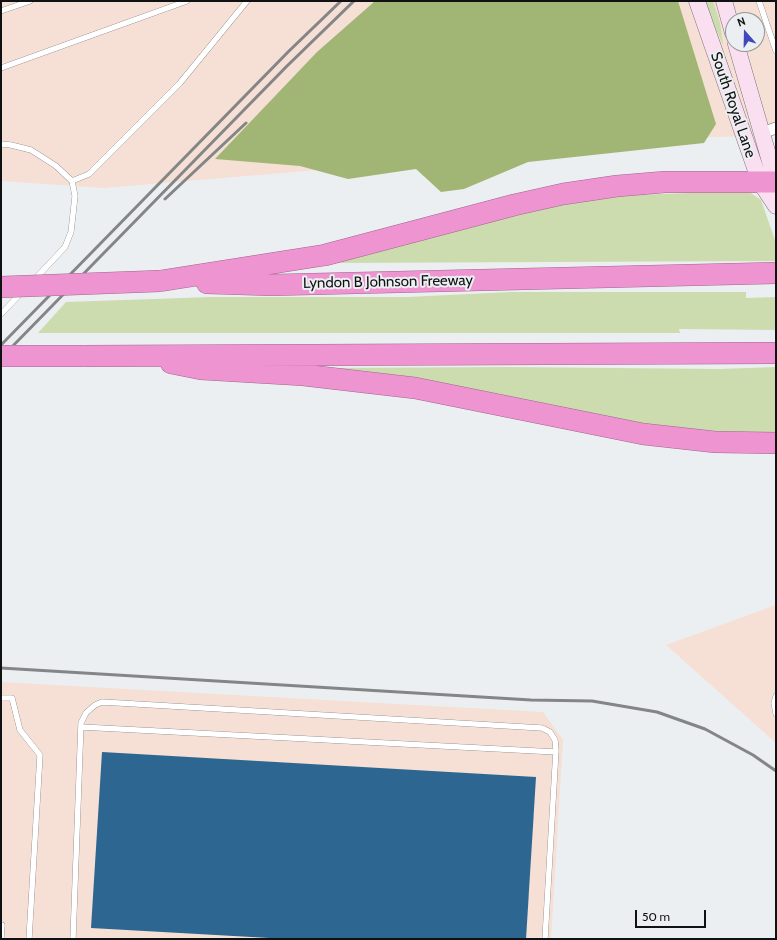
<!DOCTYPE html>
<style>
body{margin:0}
#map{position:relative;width:777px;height:940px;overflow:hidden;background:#eceff1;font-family:Cabin,sans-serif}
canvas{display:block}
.frame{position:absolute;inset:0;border:2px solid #101112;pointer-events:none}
.north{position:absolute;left:725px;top:12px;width:40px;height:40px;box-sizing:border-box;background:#eceff1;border:1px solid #949698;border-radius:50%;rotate:340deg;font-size:11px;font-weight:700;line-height:16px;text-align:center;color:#101112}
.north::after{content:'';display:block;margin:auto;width:14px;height:18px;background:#4147bc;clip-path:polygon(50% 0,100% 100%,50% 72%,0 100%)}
.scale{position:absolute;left:635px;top:910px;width:71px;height:18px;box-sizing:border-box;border:2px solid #101112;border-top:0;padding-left:5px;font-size:12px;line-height:14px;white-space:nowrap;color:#101112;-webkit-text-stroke:3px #eceff1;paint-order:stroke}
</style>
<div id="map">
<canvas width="777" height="940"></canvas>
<div class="frame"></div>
<div class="north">N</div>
<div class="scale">50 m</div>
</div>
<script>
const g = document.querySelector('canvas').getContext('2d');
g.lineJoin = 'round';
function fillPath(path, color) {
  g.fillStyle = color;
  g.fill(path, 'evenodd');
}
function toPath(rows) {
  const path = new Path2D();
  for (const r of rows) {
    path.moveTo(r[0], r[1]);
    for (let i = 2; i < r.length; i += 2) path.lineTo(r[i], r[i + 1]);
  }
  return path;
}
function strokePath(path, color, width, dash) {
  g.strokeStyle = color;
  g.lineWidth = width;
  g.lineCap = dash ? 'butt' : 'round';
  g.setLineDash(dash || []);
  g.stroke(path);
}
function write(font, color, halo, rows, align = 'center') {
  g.font = font + ' Cabin,sans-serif';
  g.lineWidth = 4;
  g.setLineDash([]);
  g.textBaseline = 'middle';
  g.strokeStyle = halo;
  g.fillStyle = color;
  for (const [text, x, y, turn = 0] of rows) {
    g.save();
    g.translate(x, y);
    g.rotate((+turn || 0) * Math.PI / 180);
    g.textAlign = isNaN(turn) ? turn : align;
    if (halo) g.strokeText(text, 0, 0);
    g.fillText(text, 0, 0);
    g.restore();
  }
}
fillPath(toPath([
 [1,1,776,1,776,136,709,137,104,188,1,181],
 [733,20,757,20,757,44,733,44],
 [776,605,776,743,666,645],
 [1,682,543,712,563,740,551,939,1,939]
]), '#f6dfd4');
fillPath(toPath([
 [704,1,713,1,720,23,723,45],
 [748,191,761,200,776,243,776,261,332,263,529,209,602,196],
 [512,292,746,292,746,298,776,297,776,330,679,329,680,333,38,333,66,302,211,297,407,297],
 [508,367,720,369,776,367,776,437,663,432,322,368]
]), '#ccdcaf');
fillPath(toPath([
 [375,1,678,1,716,124,704,143,528,162,464,189,441,192,416,169,348,179,300,166,215,159,317,52]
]), '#a1b675');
fillPath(toPath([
 [102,752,536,777,526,939,287,939,91,928]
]), '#2d6691');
const lane = toPath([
 [759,1,776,51],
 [1,11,30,1],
 [1,68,187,1],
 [1,144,11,145,31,150,56,166,72,181,75,196,71,232,65,247,34,280],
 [72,181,89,174,180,83,247,1],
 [1,314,22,292],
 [776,696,774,703,776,714],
 [1,698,12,698,20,730,40,755,29,939],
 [81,727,556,752],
 [1,939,2,925],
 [73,939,81,723,86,713,95,705,102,702,542,728,550,732,555,740,556,750,545,939]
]);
const street = toPath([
 [762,133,776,128]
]);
const secondary = toPath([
 [697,1,760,182,776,206],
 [724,1,733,33],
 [736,44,776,182]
]);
const highway = toPath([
 [160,281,325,255,514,205,563,194,617,186,665,182,776,182],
 [207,283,271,285,776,273],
 [83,356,776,353],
 [171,363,201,369,303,375,415,388,643,434,715,442,776,443]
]);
strokePath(lane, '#6e7072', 6);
strokePath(street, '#6e7072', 12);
strokePath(secondary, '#6e7072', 17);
strokePath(highway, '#a0668e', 22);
strokePath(lane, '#fff', 5.5);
strokePath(street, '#fff', 11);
strokePath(secondary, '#fadff1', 16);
strokePath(highway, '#ed94d1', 21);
strokePath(toPath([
 [165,199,246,123],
 [1,345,289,51,341,1],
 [1,358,287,66,354,1],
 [1,668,531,700,592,701,657,712,705,729,753,755,776,771]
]), '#838587', 3);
const highwayBridge = toPath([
 [1,287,160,281],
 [1,356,83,356]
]);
strokePath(highwayBridge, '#a0668e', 22, []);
strokePath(highwayBridge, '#ed94d1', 21);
write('15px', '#101112', '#eceff1', [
 ["South Royal Lane",733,105,71],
 ["Lyndon B Johnson Freeway",388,282,-1]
]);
</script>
